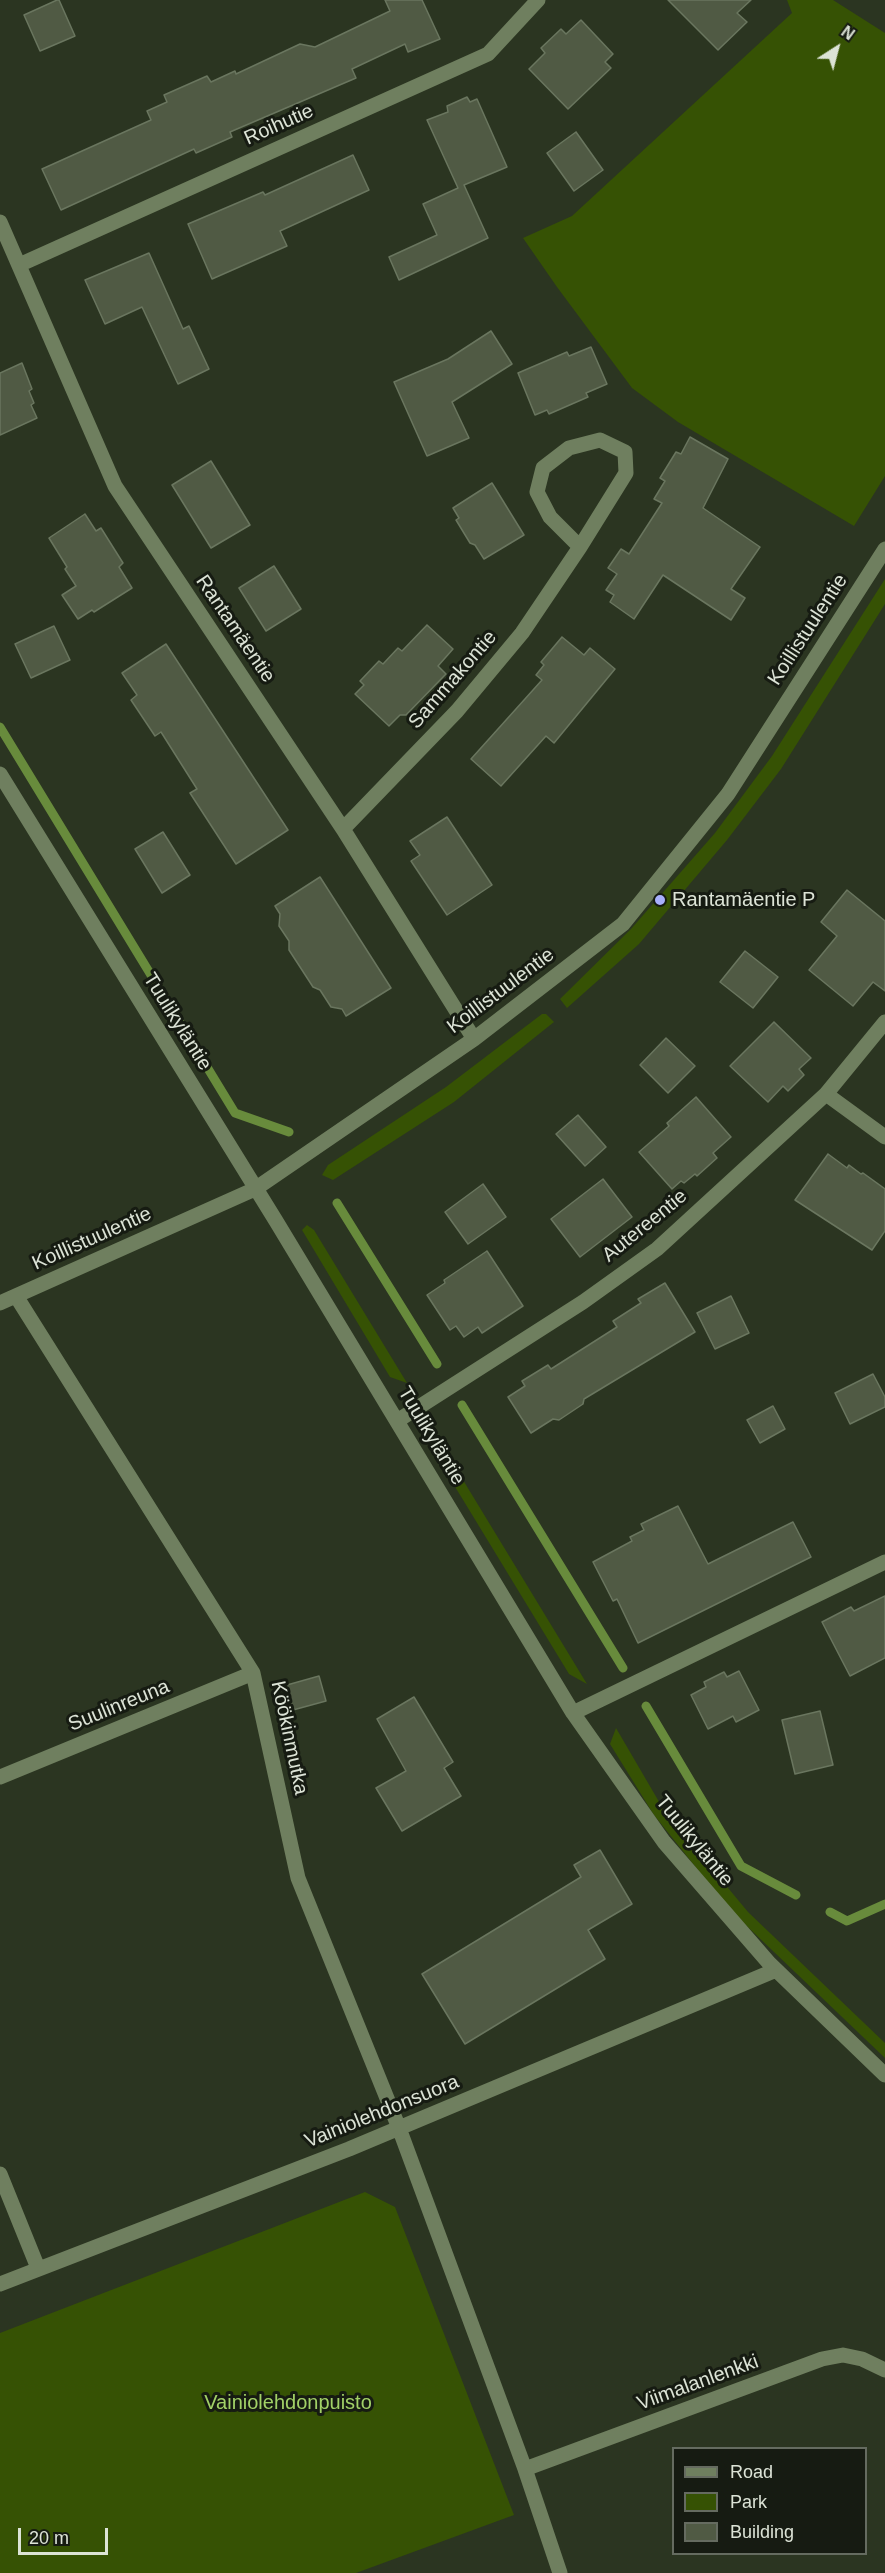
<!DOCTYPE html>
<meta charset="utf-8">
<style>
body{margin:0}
#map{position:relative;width:885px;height:2573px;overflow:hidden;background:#2b3521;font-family:Helvetica,sans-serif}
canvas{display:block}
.legend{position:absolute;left:672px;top:2447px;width:195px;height:108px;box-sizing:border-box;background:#161b12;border:2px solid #656b60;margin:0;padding:8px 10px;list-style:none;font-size:18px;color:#dce3d6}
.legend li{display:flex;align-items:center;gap:12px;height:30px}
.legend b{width:30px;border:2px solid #656b60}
.north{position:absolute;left:807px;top:18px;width:60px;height:60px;-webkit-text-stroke:4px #161b12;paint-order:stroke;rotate:36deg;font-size:16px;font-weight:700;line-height:24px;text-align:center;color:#dce3d6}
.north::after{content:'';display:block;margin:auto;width:21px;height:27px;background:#dce3d6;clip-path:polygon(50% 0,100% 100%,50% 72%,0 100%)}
.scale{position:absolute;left:18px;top:2528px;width:90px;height:27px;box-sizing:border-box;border:3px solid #dce3d6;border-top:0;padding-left:8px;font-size:18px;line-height:21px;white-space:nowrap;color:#dce3d6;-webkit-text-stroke:4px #161b12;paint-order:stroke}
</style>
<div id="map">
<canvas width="885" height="2573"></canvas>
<ul class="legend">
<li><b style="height:8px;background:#6f7f5f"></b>Road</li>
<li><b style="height:16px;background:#365204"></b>Park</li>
<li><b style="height:16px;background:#505a44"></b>Building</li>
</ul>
<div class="north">N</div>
<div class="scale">20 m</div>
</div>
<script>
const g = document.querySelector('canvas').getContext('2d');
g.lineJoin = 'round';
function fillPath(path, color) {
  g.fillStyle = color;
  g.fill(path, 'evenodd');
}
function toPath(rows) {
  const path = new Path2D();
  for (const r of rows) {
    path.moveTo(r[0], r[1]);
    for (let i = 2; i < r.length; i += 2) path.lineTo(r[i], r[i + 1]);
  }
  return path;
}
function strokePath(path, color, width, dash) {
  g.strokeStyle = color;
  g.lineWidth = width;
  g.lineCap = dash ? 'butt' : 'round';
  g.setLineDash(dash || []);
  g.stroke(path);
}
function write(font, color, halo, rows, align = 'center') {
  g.font = font + ' Helvetica,sans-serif';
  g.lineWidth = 6;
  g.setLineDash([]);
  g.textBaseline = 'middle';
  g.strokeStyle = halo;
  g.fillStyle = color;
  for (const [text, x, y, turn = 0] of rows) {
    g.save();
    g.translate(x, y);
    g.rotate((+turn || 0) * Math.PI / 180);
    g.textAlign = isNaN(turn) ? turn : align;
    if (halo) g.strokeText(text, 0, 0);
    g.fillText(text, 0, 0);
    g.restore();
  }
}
fillPath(toPath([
 [787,0,833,0,885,33,885,476,854,526,678,422,632,388,557,287,523,238,572,216,792,13],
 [885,579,885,604,781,769,727,840,639,944,567,1008,560,999,631,929,715,833,772,756],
 [542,1014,546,1014,554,1022,454,1102,333,1180,322,1175,328,1165,446,1087],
 [307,1225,314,1230,407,1383,390,1377,302,1230],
 [432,1429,587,1684,569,1674,429,1444],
 [616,1728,665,1812,748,1912,885,2043,885,2058,730,1910,654,1815,610,1744],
 [365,2192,395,2207,514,2515,356,2573,0,2573,0,2333]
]), '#365204');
strokePath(toPath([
 [0,727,235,1113,289,1132],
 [337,1203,437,1364],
 [462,1405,623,1668],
 [646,1706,741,1866,796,1895],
 [830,1912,847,1921,885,1904]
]), '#688b3c', 9);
const building = toPath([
 [57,0,59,0,75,36,40,51,24,15,57,0],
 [385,0,422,0,440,39,408,52,405,44,352,69,356,78,230,132,232,137,196,153,194,149,61,210,42,169,151,120,147,111,167,102,164,95,207,76,211,82,235,71,236,74,300,44,315,47,390,11,385,0],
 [668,0,751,0,737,13,747,22,718,50,668,0],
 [581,20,613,54,605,62,611,68,568,109,529,69,545,53,541,48,561,29,566,34,581,20],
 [467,97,470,102,477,99,507,167,464,185,488,238,399,280,389,257,437,235,423,204,458,188,427,120,448,112,447,106,467,97],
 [576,132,603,170,574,191,547,153,576,132],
 [353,155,369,190,280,231,287,246,212,279,188,224,263,192,265,195,353,155],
 [149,253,183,329,189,326,209,369,178,384,142,307,105,324,85,280,149,253],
 [491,331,512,364,452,402,469,438,427,456,394,382,448,359,491,331],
 [591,347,607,384,586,393,588,397,549,414,547,410,535,415,518,373,567,352,569,356,591,347],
 [22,363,32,389,29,391,34,403,31,405,37,418,0,435,0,373,22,363],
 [690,437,728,459,703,508,760,547,731,589,745,598,731,620,663,575,634,619,610,602,614,595,606,590,617,574,608,568,621,549,629,554,662,503,654,499,665,481,660,478,676,452,681,454,690,437],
 [211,461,250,525,211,548,172,485,211,461],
 [492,483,524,535,484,559,475,545,470,543,456,520,459,518,453,508,492,483],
 [85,514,96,531,101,528,123,563,119,567,132,588,94,612,92,610,78,619,62,595,76,586,65,569,67,567,49,538,85,514],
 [274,566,301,609,266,631,239,588,274,566],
 [427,625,453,649,438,666,446,674,406,715,400,715,389,726,355,694,364,685,360,681,379,661,383,664,398,648,402,651,427,625],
 [54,626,70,660,31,678,15,644,54,626],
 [562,637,584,655,590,648,615,669,554,743,546,736,501,786,471,759,542,680,536,675,544,665,541,662,562,637],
 [166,644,288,830,236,864,190,793,197,789,161,732,155,736,131,700,137,695,122,673,166,644],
 [447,817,492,885,447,915,411,861,420,855,410,841,447,817],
 [163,832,190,875,162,893,135,849,163,832],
 [320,877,391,988,346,1016,342,1009,331,1007,320,990,313,987,289,950,289,941,279,926,280,914,275,906,320,877],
 [847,890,885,921,885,991,873,982,853,1006,809,970,837,936,821,922,847,890],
 [745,951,778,977,753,1008,720,982,745,951],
 [774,1022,811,1058,799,1069,804,1075,788,1091,783,1086,768,1102,730,1066,774,1022],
 [666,1038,695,1066,668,1093,640,1065,666,1038],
 [696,1097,731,1137,713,1153,717,1158,697,1176,695,1174,684,1183,681,1181,672,1189,639,1152,669,1126,667,1123,696,1097],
 [578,1115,606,1147,585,1166,556,1134,578,1115],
 [828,1154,847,1168,849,1165,861,1174,863,1173,885,1189,885,1231,872,1250,795,1200,828,1154],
 [603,1179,632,1217,580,1257,551,1219,603,1179],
 [483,1184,506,1217,468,1244,445,1212,483,1184],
 [487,1251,523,1306,482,1333,478,1327,464,1337,456,1326,450,1330,427,1295,445,1283,444,1280,487,1251],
 [665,1283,695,1332,584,1399,583,1404,559,1420,553,1419,531,1433,508,1397,525,1386,522,1381,548,1365,551,1369,617,1327,613,1321,641,1303,638,1299,665,1283],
 [731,1296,749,1333,715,1349,697,1313,731,1296],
 [873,1374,885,1397,885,1407,850,1424,835,1393,873,1374],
 [773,1406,785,1429,760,1443,747,1420,773,1406],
 [678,1506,708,1564,793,1522,811,1557,638,1643,617,1599,613,1601,593,1562,632,1541,630,1537,644,1530,641,1524,678,1506],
 [885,1596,885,1658,850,1676,822,1622,851,1607,854,1611,885,1596],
 [739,1671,759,1710,736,1722,733,1716,708,1729,691,1695,706,1687,704,1682,724,1672,727,1677,739,1671],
 [319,1676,326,1701,293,1710,287,1685,319,1676],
 [414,1697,453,1762,444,1768,461,1796,402,1831,376,1788,406,1771,377,1719,414,1697],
 [820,1711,833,1765,795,1774,782,1720,820,1711],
 [600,1850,632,1904,588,1930,605,1959,465,2044,422,1974,581,1877,574,1865,600,1850]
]);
fillPath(building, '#505a44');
strokePath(building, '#6a765f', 1.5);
strokePath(toPath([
 [0,222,115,486,343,829,474,1039],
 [19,265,488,54,538,0],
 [0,774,276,1221,573,1713,664,1842,769,1963,885,2075],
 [343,829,457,711,522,633,580,547,626,473,625,452,600,440,569,448,543,468,537,492,550,517,580,547],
 [826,1094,885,1137],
 [16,1296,253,1673,298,1878,399,2128,525,2469,560,2573],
 [0,1303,255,1189,474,1039,623,924,728,794,885,549],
 [397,1421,583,1302,657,1249,826,1094,885,1022],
 [573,1713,885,1562],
 [0,1777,253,1673],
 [0,2174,38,2268],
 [0,2284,349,2149,776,1970],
 [525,2469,822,2359,843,2355,862,2359,885,2370]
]), '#6f7f5f', 15);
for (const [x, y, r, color] of [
 [660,900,6,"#a8b0fc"]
]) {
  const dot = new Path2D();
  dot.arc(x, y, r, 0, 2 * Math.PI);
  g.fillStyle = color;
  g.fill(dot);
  strokePath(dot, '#161b12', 2);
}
write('20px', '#dce3d6', '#161b12', [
 ["Roihutie",279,125,-24],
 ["Rantamäentie",235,629,56],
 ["Koillistuulentie",808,630,-57],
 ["Sammakontie",453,680,-49],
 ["Koillistuulentie",501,991,-37],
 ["Tuulikyläntie",177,1022,58],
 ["Autereentie",645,1226,-39],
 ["Koillistuulentie",92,1239,-24],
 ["Tuulikyläntie",431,1436,59],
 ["Suulinreuna",119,1706,-22],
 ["Köökinmutka",289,1738,78],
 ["Tuulikyläntie",694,1841,51],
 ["Vainiolehdonsuora",382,2112,-22],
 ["Viimalanlenkki",698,2383,-20]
]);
write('20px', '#dce3d6', '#161b12', [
 ["Rantamäentie P",672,900]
], 'left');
write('20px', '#a2d167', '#161b12', [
 ["Vainiolehdonpuisto",288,2403]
]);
</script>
